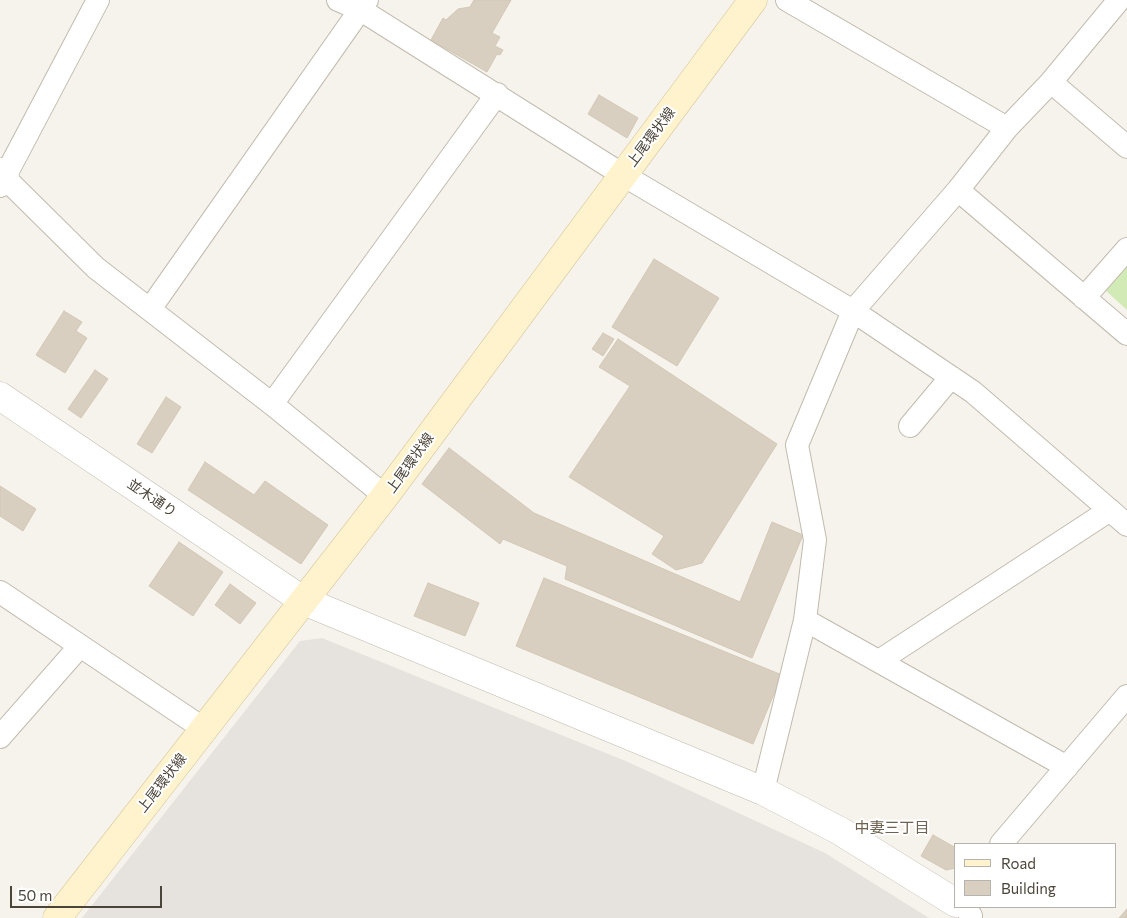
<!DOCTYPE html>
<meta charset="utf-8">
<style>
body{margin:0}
#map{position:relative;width:1127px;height:918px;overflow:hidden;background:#f6f3ec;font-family:Commissioner,sans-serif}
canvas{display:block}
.legend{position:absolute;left:954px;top:843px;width:162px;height:65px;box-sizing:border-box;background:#fff;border:1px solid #b7b4b0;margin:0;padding:6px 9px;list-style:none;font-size:15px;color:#4b4439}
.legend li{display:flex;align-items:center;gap:10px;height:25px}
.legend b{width:25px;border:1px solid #b7b4b0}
.scale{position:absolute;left:10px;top:886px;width:152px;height:22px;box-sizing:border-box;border:2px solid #4b4439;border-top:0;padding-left:6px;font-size:15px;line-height:18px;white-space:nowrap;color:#4b4439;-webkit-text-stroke:4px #fff;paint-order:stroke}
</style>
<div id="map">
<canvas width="1127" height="918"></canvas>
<ul class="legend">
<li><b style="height:6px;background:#fff3cd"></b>Road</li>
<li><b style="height:14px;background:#d8cfc1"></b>Building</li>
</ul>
<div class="scale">50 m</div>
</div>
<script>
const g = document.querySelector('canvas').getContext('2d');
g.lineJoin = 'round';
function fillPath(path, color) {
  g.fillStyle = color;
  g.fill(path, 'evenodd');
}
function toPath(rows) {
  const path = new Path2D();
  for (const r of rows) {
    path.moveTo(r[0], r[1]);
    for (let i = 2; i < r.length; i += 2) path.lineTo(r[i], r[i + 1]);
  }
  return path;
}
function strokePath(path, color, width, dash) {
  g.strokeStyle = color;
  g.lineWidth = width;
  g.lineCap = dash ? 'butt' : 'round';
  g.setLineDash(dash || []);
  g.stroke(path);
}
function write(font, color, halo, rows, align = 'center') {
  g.font = font + ' Commissioner,"Noto Sans JP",sans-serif';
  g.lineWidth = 4;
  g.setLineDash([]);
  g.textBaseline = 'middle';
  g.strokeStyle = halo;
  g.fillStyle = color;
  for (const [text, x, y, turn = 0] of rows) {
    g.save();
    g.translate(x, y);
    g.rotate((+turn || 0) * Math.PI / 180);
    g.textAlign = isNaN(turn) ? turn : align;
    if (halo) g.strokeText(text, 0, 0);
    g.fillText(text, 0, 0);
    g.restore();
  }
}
fillPath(toPath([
 [322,638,628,762,825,853,929,918,82,918,300,641]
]), '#e6e2dd');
fillPath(toPath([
 [1127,262,1127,310,1103,288]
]), '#d2eab5');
const building = toPath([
 [474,0,511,0,492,33,500,37,495,46,503,50,500,55,497,54,487,72,431,40,443,18,446,20,458,9,470,7,474,0],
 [599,95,638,118,627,138,588,114,599,95],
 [654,259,719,298,677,366,612,327,654,259],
 [64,311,82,322,76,331,87,338,65,373,36,355,64,311],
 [603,333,614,339,603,356,592,349,603,333],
 [618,339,777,444,702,563,676,570,652,554,664,536,569,477,630,386,599,367,618,339],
 [95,370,108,379,81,418,68,409,95,370],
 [166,397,181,407,152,453,137,444,166,397],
 [449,448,534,513,740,602,772,522,803,535,752,658,565,579,567,566,503,539,500,544,422,484,449,448],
 [205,462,254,495,265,481,328,525,301,564,188,490,205,462],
 [0,486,36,509,23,531,0,516,0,486],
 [179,542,223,572,193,616,149,586,179,542],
 [544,578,782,675,753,744,516,646,544,578],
 [428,583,479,603,465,636,414,616,428,583],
 [230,584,256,603,240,624,215,605,230,584],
 [933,835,956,848,956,868,946,870,921,856,933,835],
 [1127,909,1127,918,1119,918,1127,909]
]);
fillPath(building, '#d8cfc1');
strokePath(building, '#d3c7b4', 1);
const minor = toPath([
 [338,0,361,10,623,175,853,311,973,392,1127,525],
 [787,0,1007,128],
 [1051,82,1127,147],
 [5,178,96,268,272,404,385,496],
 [0,186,98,0],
 [958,190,1127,334],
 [1084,298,1127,249],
 [150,309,367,0],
 [272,404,497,94],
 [910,426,951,377],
 [0,592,204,729],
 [805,620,1067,767],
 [879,661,1110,510],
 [0,737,80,646],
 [763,791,805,620,815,540,797,445,853,311,958,190,1007,128,1051,82,1119,0],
 [1001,844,1127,696],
 [970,918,971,916]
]);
const tertiary = toPath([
 [0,172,5,178],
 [0,396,304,601,763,791,840,831,956,903]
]);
const secondary = toPath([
 [57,918,385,496,753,0]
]);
strokePath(minor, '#c2bbae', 24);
strokePath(tertiary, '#c2bbae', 29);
strokePath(secondary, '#d6c79b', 29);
strokePath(minor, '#fff', 22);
strokePath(tertiary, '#fff', 28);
strokePath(secondary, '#fff3cd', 28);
write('14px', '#4b4439', '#fff', [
 ["上尾環状線",651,137,-53],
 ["上尾環状線",410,463,-54],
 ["並木通り",152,498,34],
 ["上尾環状線",162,783,-52]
]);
write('15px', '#6e6250', '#fff', [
 ["中妻三丁目",892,828]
]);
</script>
